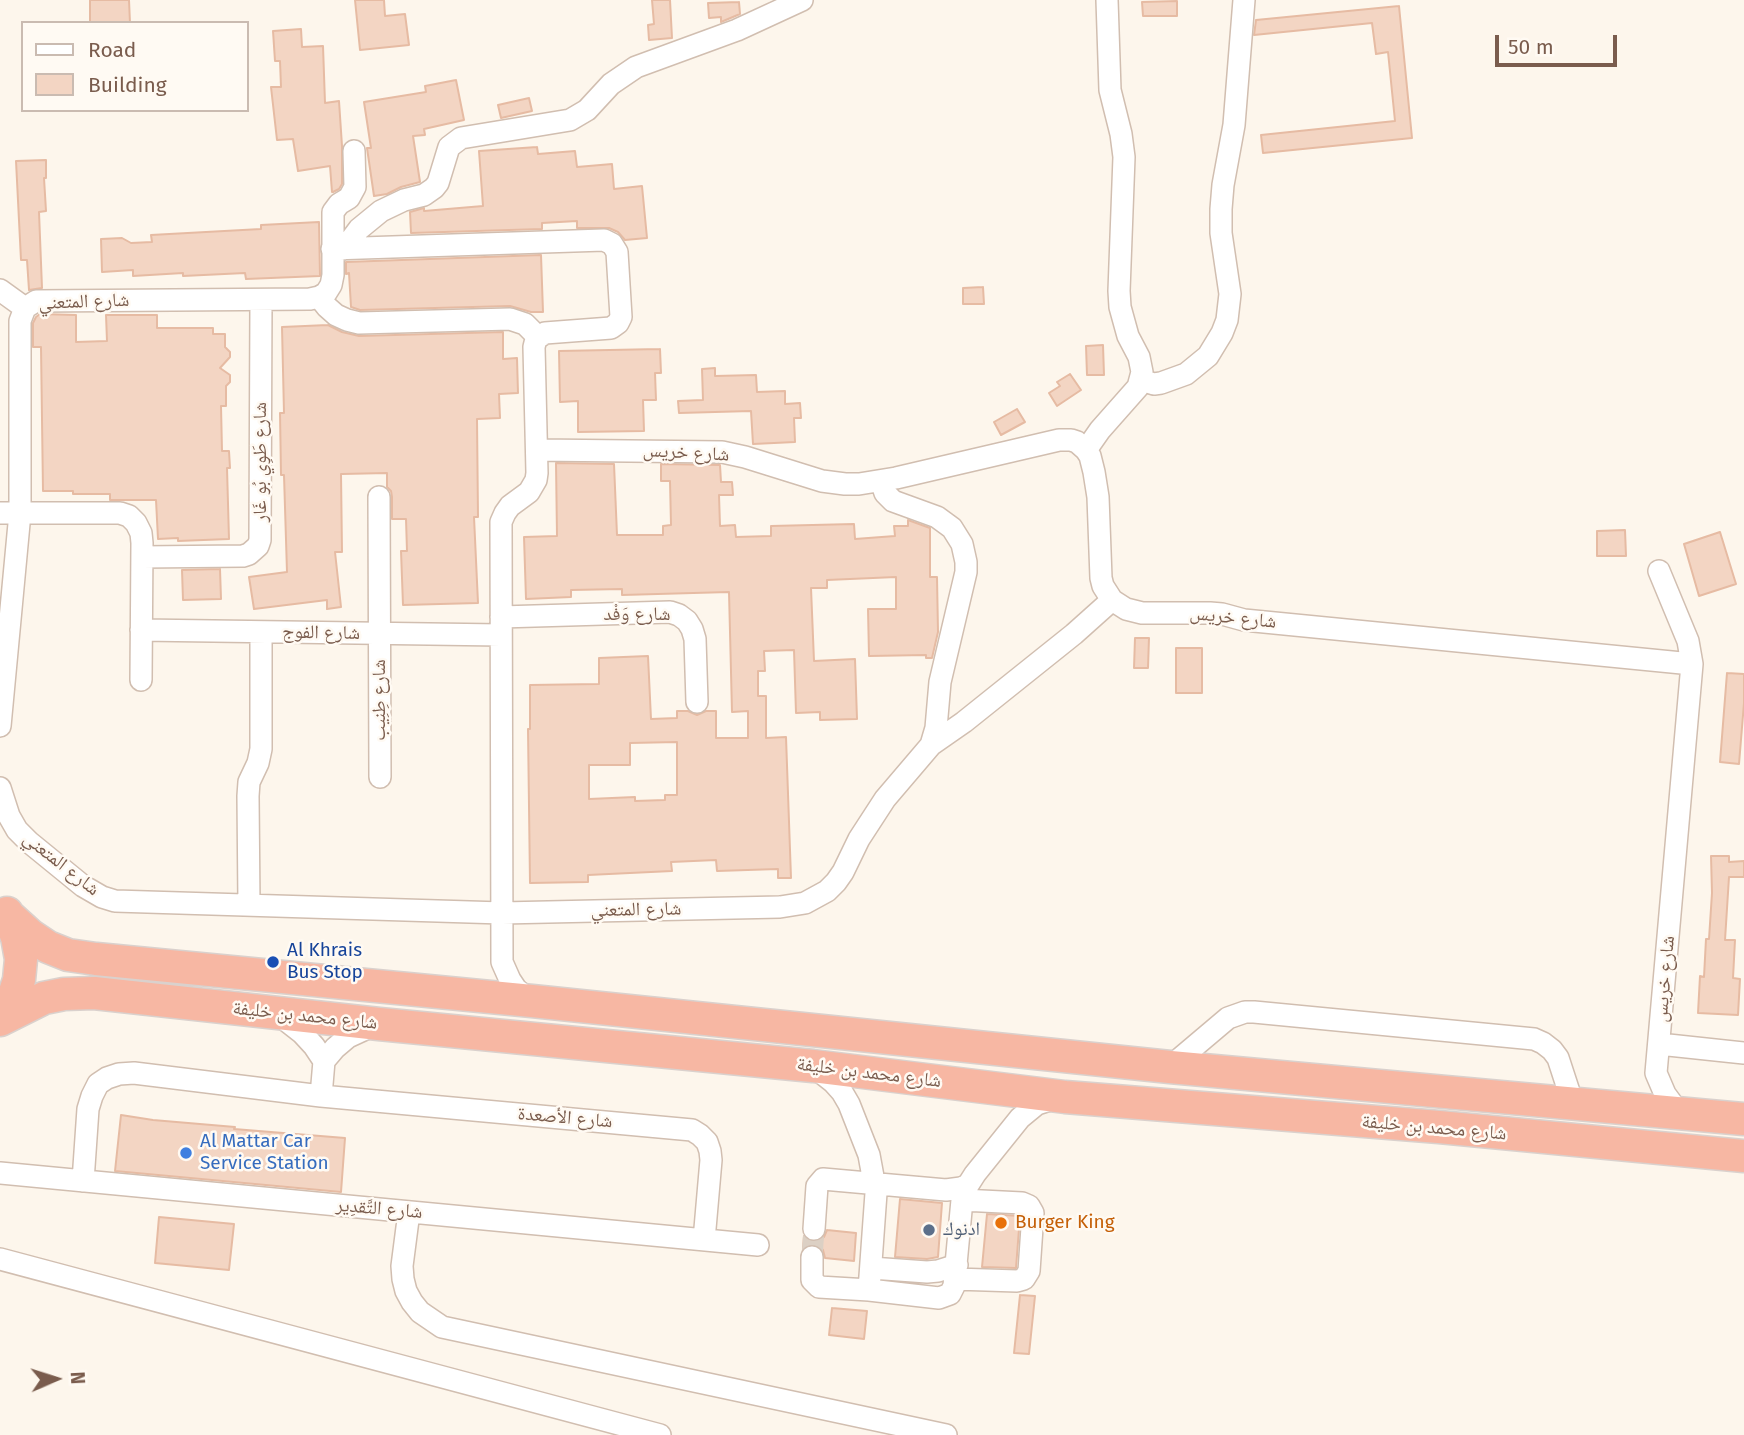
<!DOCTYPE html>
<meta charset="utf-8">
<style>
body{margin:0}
#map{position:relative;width:1744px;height:1435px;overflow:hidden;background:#fdf6ec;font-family:"Fira Sans",sans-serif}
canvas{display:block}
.legend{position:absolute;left:21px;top:21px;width:228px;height:91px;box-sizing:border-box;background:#fffaf3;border:2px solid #cabbb1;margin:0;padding:9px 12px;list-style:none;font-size:21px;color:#7a5c4d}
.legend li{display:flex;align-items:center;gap:14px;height:35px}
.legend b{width:35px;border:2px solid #cabbb1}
.north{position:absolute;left:21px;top:1344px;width:70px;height:70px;-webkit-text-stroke:5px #fffaf3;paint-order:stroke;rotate:87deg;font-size:19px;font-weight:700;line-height:28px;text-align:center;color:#7a5c4d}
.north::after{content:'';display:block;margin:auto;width:24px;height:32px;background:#7a5c4d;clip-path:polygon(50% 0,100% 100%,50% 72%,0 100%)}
.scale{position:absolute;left:1495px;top:35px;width:122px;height:32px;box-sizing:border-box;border:4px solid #7a5c4d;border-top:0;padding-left:9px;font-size:21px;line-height:24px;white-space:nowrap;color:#7a5c4d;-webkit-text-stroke:5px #fffaf3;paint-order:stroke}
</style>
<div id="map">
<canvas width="1744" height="1435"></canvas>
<ul class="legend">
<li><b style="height:9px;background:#fff"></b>Road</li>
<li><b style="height:19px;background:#f3d5c3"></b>Building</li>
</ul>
<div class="north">N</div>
<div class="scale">50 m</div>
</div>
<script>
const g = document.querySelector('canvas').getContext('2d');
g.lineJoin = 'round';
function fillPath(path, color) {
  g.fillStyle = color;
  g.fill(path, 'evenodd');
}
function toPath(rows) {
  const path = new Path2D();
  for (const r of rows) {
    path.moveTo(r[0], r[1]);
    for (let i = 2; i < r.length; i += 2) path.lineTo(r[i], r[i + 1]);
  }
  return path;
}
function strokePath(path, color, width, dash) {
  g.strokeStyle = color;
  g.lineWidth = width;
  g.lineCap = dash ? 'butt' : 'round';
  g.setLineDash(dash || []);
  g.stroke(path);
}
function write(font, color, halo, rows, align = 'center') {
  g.font = font + ' "Fira Sans","Noto Naskh Arabic",sans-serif';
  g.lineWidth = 5;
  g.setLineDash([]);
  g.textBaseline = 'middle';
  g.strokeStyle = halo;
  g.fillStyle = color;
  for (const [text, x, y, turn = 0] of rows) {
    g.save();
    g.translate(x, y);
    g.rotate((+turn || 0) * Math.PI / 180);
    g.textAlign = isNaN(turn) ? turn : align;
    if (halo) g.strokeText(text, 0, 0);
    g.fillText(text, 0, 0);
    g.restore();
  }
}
const building = toPath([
 [90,0,129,0,130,23,90,23,90,0],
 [355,0,384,0,385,16,405,14,409,45,360,50,355,0],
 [652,0,670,0,672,38,649,40,648,25,654,24,652,0],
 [1177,1,1177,16,1143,16,1142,2,1177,1],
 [739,2,740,14,721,22,721,17,709,18,708,3,739,2],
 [1399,6,1412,138,1263,153,1261,135,1395,121,1388,52,1376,54,1372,23,1254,35,1256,20,1399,6],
 [301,29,302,47,323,46,325,103,339,101,342,146,342,184,339,189,333,192,332,192,330,166,298,171,293,139,277,140,271,87,281,87,280,61,275,61,273,31,301,29],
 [456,80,464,120,424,129,425,135,413,136,420,182,401,187,387,194,374,196,367,148,371,148,364,102,426,92,425,86,456,80],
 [529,98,532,111,501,118,498,105,529,98],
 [537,147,538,154,575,151,577,167,612,164,614,189,642,186,647,238,625,240,618,232,609,228,577,228,577,221,542,223,542,229,411,233,410,212,424,208,424,211,483,206,479,151,537,147],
 [46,160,46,178,44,178,46,211,39,212,42,288,29,290,27,260,21,260,16,161,46,160],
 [319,222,320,276,246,279,245,273,183,276,183,273,133,276,133,270,102,272,101,239,122,238,131,243,152,242,151,235,261,229,261,225,319,222],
 [541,255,543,312,531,312,510,306,360,310,351,307,349,273,346,274,346,262,541,255],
 [983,287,984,304,963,304,963,288,983,287],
 [40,314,76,315,76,342,107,341,106,315,157,315,157,328,213,328,213,334,225,334,225,347,230,352,230,357,220,368,230,375,230,382,226,386,226,406,221,406,222,451,229,451,230,468,227,468,229,539,178,541,178,538,158,539,156,500,110,500,110,494,73,494,73,491,43,491,41,347,33,347,33,323,36,317,40,314],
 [328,325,342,332,359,336,503,332,503,359,517,358,518,393,499,394,500,418,477,419,478,517,474,517,478,603,403,605,401,551,407,551,406,519,392,519,392,497,391,491,387,487,387,473,342,474,341,474,342,552,335,552,341,607,327,609,327,600,254,609,249,577,287,572,284,475,281,475,280,413,284,413,282,327,328,325],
 [1103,345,1104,375,1087,375,1086,346,1103,345],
 [660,349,661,373,655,373,656,400,643,400,644,431,578,432,578,401,560,402,559,351,660,349],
 [715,368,715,376,756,375,757,392,785,391,785,404,800,403,801,418,794,418,795,442,753,444,751,411,679,413,678,401,703,400,702,369,715,368],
 [1070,374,1081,390,1057,406,1049,393,1060,386,1057,382,1070,374],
 [1017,409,1025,422,1001,435,994,422,1017,409],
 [556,463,614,464,617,535,663,535,663,526,671,525,670,481,661,481,661,464,720,465,721,482,732,482,733,495,719,495,720,526,735,525,736,537,771,536,771,526,854,524,855,539,895,536,894,526,908,526,908,520,930,528,930,577,937,577,938,632,932,658,926,658,926,655,869,656,868,609,896,609,896,577,827,580,827,588,811,588,814,661,855,659,857,719,820,720,820,712,796,713,794,650,764,651,765,671,758,671,758,696,766,696,766,738,786,737,791,878,778,878,778,869,717,871,716,860,671,862,672,871,588,875,588,882,530,883,528,729,530,729,530,685,599,684,599,658,648,656,651,719,677,718,677,711,688,711,697,715,706,711,716,711,716,738,748,738,748,711,732,712,729,592,622,595,622,589,571,590,571,597,526,599,524,537,557,536,556,463],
 [677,742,677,795,665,795,665,800,635,801,635,797,589,799,589,765,630,765,630,743,677,742],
 [1625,530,1626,556,1597,556,1597,531,1625,530],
 [1720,532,1736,584,1699,596,1684,544,1720,532],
 [220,569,221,599,183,600,182,570,220,569],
 [1135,638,1149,638,1148,668,1134,668,1135,638],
 [1176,648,1202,648,1202,693,1176,693,1176,648],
 [1727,673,1744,674,1744,703,1739,764,1720,762,1727,673],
 [1711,856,1729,856,1729,862,1744,861,1744,877,1729,877,1725,940,1735,940,1733,978,1740,979,1738,1015,1698,1013,1700,976,1704,977,1706,939,1709,939,1712,893,1711,856],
 [121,1115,153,1120,235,1127,234,1129,345,1138,341,1192,115,1171,121,1115],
 [900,1199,942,1203,938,1257,927,1259,895,1257,900,1199],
 [987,1214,1020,1216,1016,1268,982,1267,987,1214],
 [159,1217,234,1224,229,1270,155,1263,159,1217],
 [827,1230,856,1233,854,1261,825,1258,823,1250,818,1245,813,1244,806,1245,803,1248,804,1236,812,1242,819,1241,824,1237,827,1230],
 [1020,1295,1035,1296,1029,1354,1014,1353,1020,1295],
 [832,1308,867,1311,864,1339,829,1335,832,1308]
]);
fillPath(building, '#f3d5c3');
strokePath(building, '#e6bba3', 2);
strokePath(toPath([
 [812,1257,814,1229]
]), '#dcd0c4', 21, [21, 10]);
const minor = toPath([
 [332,249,604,240,612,244,617,252,621,317,618,323,611,328,545,333,536,339,534,347,537,473,536,480,529,492,510,506,505,513,501,522,502,962,510,980,516,989,531,1001],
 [344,249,359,229,381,211,404,200,424,195,434,188,438,183,449,147,461,138,570,120,587,110,611,84,636,67,737,30,802,0],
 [0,290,25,308],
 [319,297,327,307,336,315,347,320,359,323,510,319,525,324,538,337],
 [1141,380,1154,384,1161,383,1186,374,1208,356,1222,333,1227,320,1230,294,1221,233,1221,209,1223,185,1234,125,1244,0],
 [537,450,722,452,745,457,822,481,845,484,859,484,896,478,1059,440,1071,440,1077,442,1086,450,1090,456,1094,472,1098,497,1101,578,1103,586,1112,600,1126,609,1142,613,1210,613,1222,614,1244,620,1692,664],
 [1086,450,1100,430,1138,387,1142,372,1139,357,1128,336,1120,307,1119,291,1124,157,1121,134,1110,90,1107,0],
 [379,497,380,777],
 [0,513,120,513,129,516,136,523,141,533,142,543,141,680],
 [142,557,243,556,249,554,258,546,260,540,261,300],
 [1659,571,1688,641,1692,664,1656,1073,1665,1094,1679,1113],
 [501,617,670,612,679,615,687,621,692,629,695,639,697,702],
 [141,630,501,635],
 [0,726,20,513,20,321,25,308,36,301,310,299,319,297,326,293,331,285,333,275,333,212,339,204,349,198,355,187,354,151],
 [931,745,964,722,1074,634,1112,600],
 [0,788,9,816,17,830,29,842,83,886,102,897,115,901,502,913,780,907,805,903,827,891,836,882,843,872,859,839,885,799,931,745,936,728,940,682,966,572,966,562,962,544,952,528,937,517,893,501,885,493,881,481],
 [249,905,248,796,249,782,258,763,261,749,261,632],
 [279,1015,302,1033,314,1046,324,1061],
 [1659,1044,1744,1053],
 [814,1067,833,1082,842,1092,849,1104,869,1155,876,1193,869,1290],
 [1170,1067,1228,1018,1245,1012,1254,1012,1534,1039,1543,1043,1552,1050,1558,1058,1573,1104],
 [321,1096,324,1061,335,1048,348,1037,374,1025],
 [0,1173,758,1245],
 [83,1181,88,1109,92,1096,98,1084,107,1078,119,1074,134,1073,321,1096,692,1130,700,1135,707,1142,710,1151,711,1160,704,1240],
 [409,1212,402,1266,403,1279,406,1291,412,1302,420,1312,442,1327,946,1435],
 [814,1229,817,1186,823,1179,946,1190,961,1188,968,1185],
 [812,1257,812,1280,819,1287,869,1290,939,1298,950,1294,954,1286,962,1200,968,1185,975,1174,1020,1118,1037,1104,1056,1098],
 [0,1259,660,1435],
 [871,1268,927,1272,938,1271,957,1265],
 [955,1279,1017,1281,1024,1279,1029,1271,1033,1213,1029,1206,1022,1203,962,1200]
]);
const highway = toPath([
 [9,916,30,935,48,947,68,955,96,959,532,1001,1170,1067,1744,1119],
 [0,1020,44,998,64,994,94,993,379,1024,813,1066,1065,1097,1439,1127,1744,1156],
 [0,1020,12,1001,19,980,21,959,17,937,7,913]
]);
strokePath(minor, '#d1beb0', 24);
strokePath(highway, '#dad1cd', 35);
strokePath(minor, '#fff', 21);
strokePath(highway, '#f7b7a3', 32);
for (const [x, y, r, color] of [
 [273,962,7,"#1a4fb4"],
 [186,1153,7,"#3f7fe0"],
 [1001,1223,7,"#e8710a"],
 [929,1230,7,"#5c6f8a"]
]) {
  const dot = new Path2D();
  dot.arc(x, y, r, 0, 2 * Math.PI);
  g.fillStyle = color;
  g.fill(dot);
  strokePath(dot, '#fffaf3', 2.5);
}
write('19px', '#7a5c4d', '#fffaf3', [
 ["شارع المتعني",84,302,-2],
 ["شارع خريس",686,453,3],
 ["شارع طَوِي بُو غَار",261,462,-90],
 ["شارع وَفْد",637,615],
 ["شارع خريس",1233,618,6],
 ["شارع الفوج",321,633,1],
 ["شارع طِنِيب",380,700,-90],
 ["شارع المتعني",61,864,38],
 ["شارع المتعني",636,910,-1],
 ["شارع خريس",1665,979,-85],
 ["شارع محمد بن خليفة",305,1016,6],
 ["شارع محمد بن خليفة",869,1073,7],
 ["شارع الأصعدة",565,1118,5],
 ["شارع محمد بن خليفة",1434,1128,5],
 ["شارع التَّقدِير",379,1209,5]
]);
write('19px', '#164399', '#fffaf3', [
 ["Al Khrais",287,951],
 ["Bus Stop",287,973]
], 'left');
write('19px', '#366cbe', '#fffaf3', [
 ["Al Mattar Car",200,1142],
 ["Service Station",200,1164]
], 'left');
write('19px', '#c56008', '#fffaf3', [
 ["Burger King",1015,1223]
], 'left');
write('19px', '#4e5e75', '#fffaf3', [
 ["ادنوك",943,1230]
], 'left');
</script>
